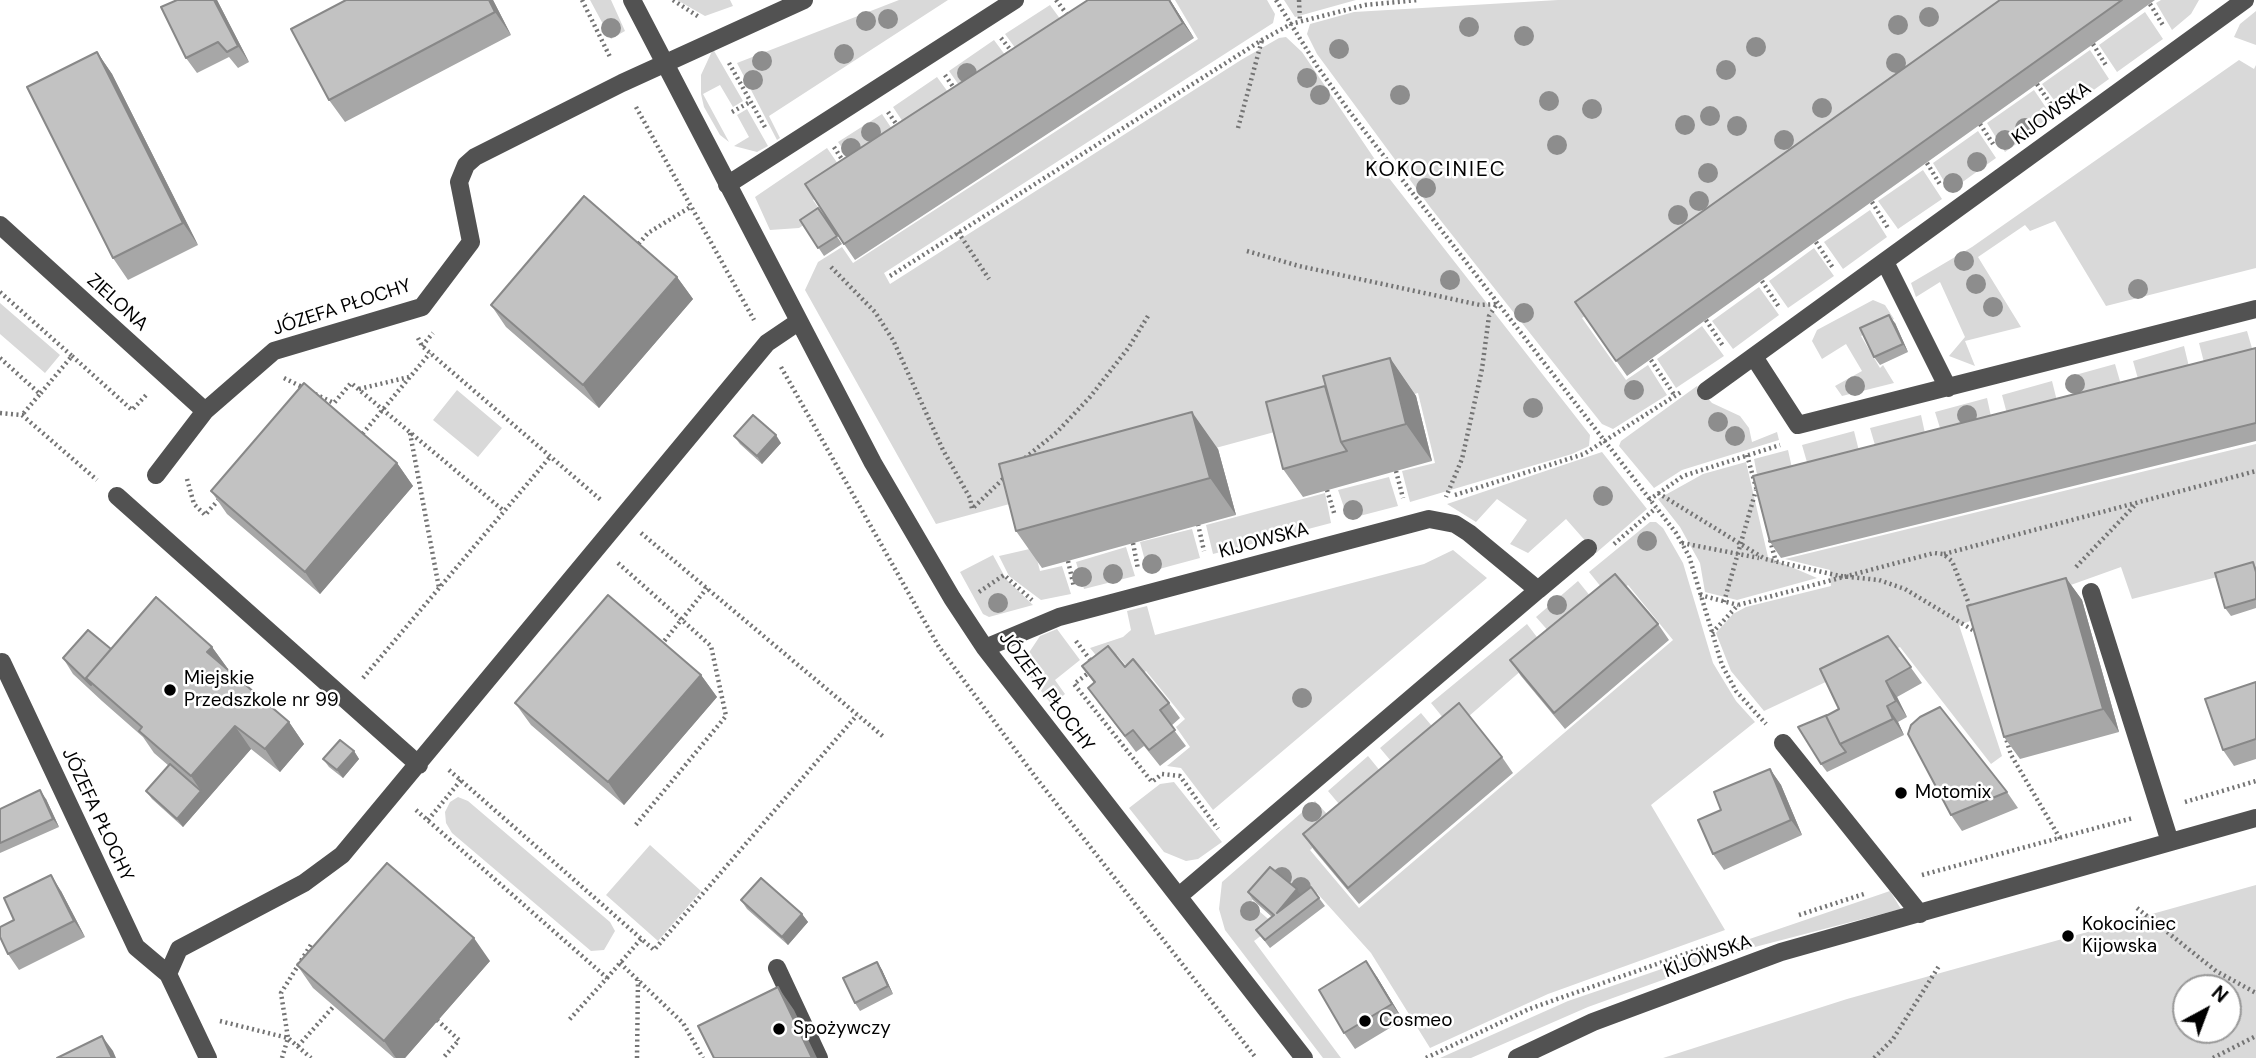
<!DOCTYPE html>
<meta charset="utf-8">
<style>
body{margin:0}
#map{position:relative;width:2256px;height:1058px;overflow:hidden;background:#fff;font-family:"DM Sans",sans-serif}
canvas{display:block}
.north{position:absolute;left:2172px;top:974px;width:70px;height:70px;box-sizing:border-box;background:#fff;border:2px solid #999;border-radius:50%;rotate:41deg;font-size:19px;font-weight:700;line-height:28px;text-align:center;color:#000}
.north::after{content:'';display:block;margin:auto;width:24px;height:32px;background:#000;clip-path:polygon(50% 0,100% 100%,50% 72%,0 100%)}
</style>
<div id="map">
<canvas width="2256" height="1058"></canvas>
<div class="north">N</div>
</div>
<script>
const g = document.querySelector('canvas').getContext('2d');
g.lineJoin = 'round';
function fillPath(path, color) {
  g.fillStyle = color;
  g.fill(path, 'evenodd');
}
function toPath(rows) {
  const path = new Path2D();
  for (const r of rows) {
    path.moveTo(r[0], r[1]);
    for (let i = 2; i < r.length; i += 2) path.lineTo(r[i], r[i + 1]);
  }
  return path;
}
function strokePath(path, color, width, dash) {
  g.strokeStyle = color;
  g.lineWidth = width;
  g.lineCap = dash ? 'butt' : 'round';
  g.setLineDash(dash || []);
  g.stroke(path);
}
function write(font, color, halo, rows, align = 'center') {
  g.font = font + ' "DM Sans",sans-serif';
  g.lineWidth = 5;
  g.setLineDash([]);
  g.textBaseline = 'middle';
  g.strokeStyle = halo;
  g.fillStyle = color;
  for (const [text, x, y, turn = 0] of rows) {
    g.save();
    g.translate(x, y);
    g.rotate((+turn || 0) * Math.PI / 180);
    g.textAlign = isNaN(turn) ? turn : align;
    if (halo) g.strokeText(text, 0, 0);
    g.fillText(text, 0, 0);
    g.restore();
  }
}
fillPath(toPath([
 [590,0,611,0,625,31,611,39],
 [677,0,730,0,733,6,705,16],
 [899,0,948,0,769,116,780,138,777,140,737,63],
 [1175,0,1267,0,1275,14,1273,23,884,273,890,284,1241,60,1279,38,1286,37,1302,52,1378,164,1590,435,1589,446,1572,454,1410,502,1402,471,1435,463,1418,393,936,524,805,290,818,262,842,247,853,263,1198,39],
 [1284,0,1356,0,1295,17],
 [1558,0,2026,0,1582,318,1626,380,1648,365,1667,395,1613,429,1602,424,1430,207,1317,54,1307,34,1310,24,1354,12],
 [2161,0,2199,0,2191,14,2172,30,2156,3],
 [1050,5,1069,31,1024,60,1005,34],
 [2256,11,2256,45,2234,37,2240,24],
 [2145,12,2163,39,2117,72,2099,45],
 [994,40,1014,67,968,98,949,71],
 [713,49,743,101,733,107,720,85,703,94,729,142,720,135,704,107,701,94,701,75],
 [2090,50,2109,79,2063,112,2042,84],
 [2239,60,2254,69,2256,65,2256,268,2106,306,2055,221,2030,231,2025,225,1978,257,2021,327,1965,341,1975,366,1949,356,1965,337,1940,282,1916,297,1911,283,1972,247],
 [937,77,956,103,911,134,893,107],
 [2034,90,2053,118,2005,152,1987,123],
 [747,109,768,146,757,152,734,146,749,137,737,115],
 [882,114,900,141,857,170,838,142],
 [1978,131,1996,158,1950,191,1933,163],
 [827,148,847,177,813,200,822,213,799,228,770,230,755,197],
 [1923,170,1942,199,1898,229,1878,201],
 [1870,210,1887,237,1843,269,1824,242],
 [1814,248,1834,276,1788,308,1769,281],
 [1759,287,1779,315,1733,349,1712,321],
 [1873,300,1885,305,1894,319,1861,336,1880,368,1883,365,1894,383,1842,396,1835,386,1862,371,1846,344,1822,359,1812,341,1817,330],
 [0,303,60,355,45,373,0,334],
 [1702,326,1724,356,1676,388,1657,359],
 [2247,331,2256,362,2207,374,2199,343],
 [2184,346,2192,379,2142,393,2133,361],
 [2115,364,2124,395,2076,407,2068,377],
 [2052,381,2060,413,2010,425,2002,395],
 [1697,386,1712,403,1740,416,1749,428,1752,442,1777,432,1779,440,1682,470,1654,488,1619,446,1621,441],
 [457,390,502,428,478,457,433,420],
 [1987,398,1994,430,1945,444,1935,412],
 [1921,415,1928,447,1879,459,1870,428],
 [1854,431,1862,463,1811,476,1802,445],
 [2256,444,2256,567,2132,599,2121,567,1959,625,2002,756,1991,764,1900,647,1764,711,1731,671,1716,633,1733,614,1746,607,1831,586,1830,570,1785,559],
 [1788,450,1794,477,1759,485,1754,459],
 [1602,452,1647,509,1596,553,1566,519,1528,553,1510,544,1527,520,1497,499,1476,522,1447,504],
 [1746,462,1768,557,1817,578,1737,600,1705,592,1700,563,1680,527,1658,499,1703,474],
 [1389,477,1398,506,1348,519,1338,490],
 [1325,493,1331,523,1213,554,1206,525],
 [1650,522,1656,522,1663,528,1683,563,1713,663,1736,701,1755,722,1651,805,1725,930,1548,994,1430,1048,1371,953,1317,893,1307,900,1275,872,1250,903,1275,925,1254,941,1341,1058,1323,1058,1225,930,1219,909,1222,882,1315,801,1338,826,1310,850,1359,908,1673,640,1628,585,1610,598,1589,572],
 [1192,529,1200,558,1148,572,1140,542],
 [1126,547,1135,576,1084,589,1076,562],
 [1034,548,1040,571,1062,566,1071,594,1041,600,1009,576,999,556],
 [1453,550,1487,578,1213,810,1181,768,1167,766,1190,747,1176,727,1185,719,1146,671,1137,678,1117,655,1104,665,1090,648,1123,637,1131,630,1127,611,1147,606,1155,635,1424,564],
 [993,555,1006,579,1033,605,989,617,983,614,960,572],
 [1578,581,1600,608,1558,642,1536,617],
 [1527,624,1546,649,1453,730,1431,703],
 [1057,629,1080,660,1055,680,1065,694,1052,705,1027,673,1026,657,1040,636],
 [1421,713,1441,737,1401,773,1380,748],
 [1368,756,1390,783,1350,817,1328,791],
 [1174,782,1222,842,1198,859,1186,861,1164,852,1129,808,1160,784],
 [458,797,468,801,610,922,615,931,604,950,591,951,452,833,446,823,445,812,450,802],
 [650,845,701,891,658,941,606,895],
 [2256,885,2256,1058,1663,1058,1847,999],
 [2186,988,2228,988,2228,1030,2186,1030],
 [1890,891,1901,909,1751,948,1588,1007,1471,1058,1440,1058,1568,1001]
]), '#d9d9d9');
strokePath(toPath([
 [582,0,611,59],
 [673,0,699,17],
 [1056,0,1069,17],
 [1276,0,1317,66,1349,111,1676,533,1689,556,1722,665,1736,691,1766,724],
 [1299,0,1300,22],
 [2150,4,2164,27],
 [1001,38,1013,53],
 [2093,44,2107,67],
 [729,63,766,129],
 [945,75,956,91],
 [2037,84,2052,106],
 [636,107,754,320],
 [732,112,750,102],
 [888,112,899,128],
 [1980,124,1995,147],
 [1238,128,1262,40],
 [834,147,845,164],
 [1927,163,1941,186],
 [1872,202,1888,228],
 [958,232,989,279],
 [1816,242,1833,268],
 [635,248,648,233,692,206],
 [1247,251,1299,266,1480,305,1497,304,1489,316,1482,369,1462,459,1446,497],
 [831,267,875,312,893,340,943,450,970,498,972,509,1006,476],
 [890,276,1262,40,1291,24,1365,5,1418,0],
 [1762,281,1779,307],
 [0,292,72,356,40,394],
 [1706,320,1723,346],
 [418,338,422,346,602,501],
 [422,346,433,333],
 [72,356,132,410,148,393],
 [0,358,40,394,22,415],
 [1651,360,1675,396],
 [781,367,939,647,1037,779,1256,1058],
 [284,378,304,388],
 [359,389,409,377],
 [315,394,334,403,351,383,504,511],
 [0,413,22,415,97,480],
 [410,433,439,588],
 [359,438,430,353],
 [1747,455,1757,491],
 [1025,458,1057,432,1090,397,1129,347,1148,316],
 [1396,471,1403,498],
 [187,479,194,504,205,515,221,497],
 [1327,490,1335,516],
 [1658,493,1765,559,1840,576,1879,580,1905,589,1976,632],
 [1455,495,1584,454,1681,392],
 [1649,500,1683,476,1780,445],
 [1198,524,1204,551],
 [641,533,885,738],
 [1770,540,1776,562],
 [1133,543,1138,569],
 [1682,543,1759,558],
 [1614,544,1656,508],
 [1944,554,2256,471],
 [1068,561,1074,587],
 [618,563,711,646,726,716,634,827],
 [2076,567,2137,503],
 [979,592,1004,575,1032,600],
 [1700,595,1738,605],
 [1724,602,1756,490],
 [1712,633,1738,605,1934,553,1943,554,1952,561,1971,609],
 [1076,641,1094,665],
 [661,645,707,588],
 [1091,671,1074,684,1152,782,1162,774,1180,776,1218,829],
 [363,678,550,457],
 [2005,735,2011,755,2061,840],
 [449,770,654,950,857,715],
 [2185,802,2256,781],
 [416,810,607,978,569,1020],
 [428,820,461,780],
 [1922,875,2133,818],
 [2137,908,2216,971,2256,993],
 [1799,915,1867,893],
 [620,963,683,1023,703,1058],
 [607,978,641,939],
 [437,1020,459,1040,443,1058],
 [220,1021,288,1038,311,1058],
 [298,1046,334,1006],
 [282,1058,288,1038,281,993,312,943],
 [637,1058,638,980],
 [1426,1058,1529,1009,1708,946],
 [1874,1058,1893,1039,1939,966],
 [2213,1058,2256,1036]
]), '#747474', 4.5, [2, 3.5]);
strokePath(toPath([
 [632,0,873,463,952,598,985,648,1304,1058],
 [727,185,1015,0],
 [0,225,205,411],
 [1885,262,1948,388],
 [1754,357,1798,425,2256,309],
 [1706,391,2245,0],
 [156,475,205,411,274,351,422,307,471,242,459,182,466,165,475,157,622,83,804,0],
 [117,496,419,765],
 [1538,590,1588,548],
 [2091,592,2170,842],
 [985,648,1059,617,1429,519,1455,524,1469,533,1538,590,1179,896],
 [2,662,136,947,168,974],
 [1783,743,1920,914],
 [777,968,819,1058],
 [208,1058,168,974,179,949,304,883,342,855,767,343,798,322],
 [1517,1058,1593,1022,1781,952,2256,818]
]), '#525252', 18);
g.fillStyle = '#8d8d8d';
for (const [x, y] of [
 [1929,17],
 [888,19],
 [866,21],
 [1898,25],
 [1469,27],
 [611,28],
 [1524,36],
 [1756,47],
 [1339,49],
 [844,54],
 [762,61],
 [1896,63],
 [1726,70],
 [967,73],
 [1307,78],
 [753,80],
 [1320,95],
 [1400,95],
 [1549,101],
 [1822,108],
 [1592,109],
 [1710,116],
 [1685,125],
 [1737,126],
 [2025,128],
 [871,132],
 [1784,140],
 [2005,140],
 [1557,145],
 [851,148],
 [1977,162],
 [1708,173],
 [1953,183],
 [1426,188],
 [1699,201],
 [1678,215],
 [1964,261],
 [1450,280],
 [1976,284],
 [2138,289],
 [1993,307],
 [1524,313],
 [2075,384],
 [1855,386],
 [1634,390],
 [1533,408],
 [1967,415],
 [1718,422],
 [1735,436],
 [1603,496],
 [1353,510],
 [1647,541],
 [1152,564],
 [1113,574],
 [1082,577],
 [998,603],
 [1557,605],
 [1302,698],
 [1312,812],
 [1282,877],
 [1301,887],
 [1250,911]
]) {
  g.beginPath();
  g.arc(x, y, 10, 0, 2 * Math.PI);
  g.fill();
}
fillPath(toPath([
 [217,0,249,62,238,68,229,57,197,73,186,58],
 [493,0,511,35,345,122,329,100],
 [1088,0,1170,0,1194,38,855,260,844,244],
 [2000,0,2155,0,1627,376,1575,302],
 [97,52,112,74,198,245,128,280,113,258],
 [818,208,842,244,824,256,800,220],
 [677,277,693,299,599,408,506,327,491,305],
 [1895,323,1908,352,1880,365,1874,357],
 [2256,348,2256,441,1781,558,1770,542],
 [1390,358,1416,396,1432,461,1303,497,1283,469,1325,386],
 [734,436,781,443,762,464,740,444],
 [1218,449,1236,515,1042,568,1016,531],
 [397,463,413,486,320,594,227,514,211,491],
 [2256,566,2256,608,2231,616,2225,608],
 [2066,578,2082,600,2119,732,2020,759,2004,737],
 [1658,624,1669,640,1565,729,1521,676,1510,660],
 [1888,636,1922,683,1897,697,1907,717,1898,722,1904,735,1827,772,1821,764,1827,715,1839,709],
 [212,647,228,669,289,722,304,744,280,772,251,749,183,827,152,799,146,791,169,766,154,753,143,737,102,701,73,674,63,658,111,649],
 [1082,666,1125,667,1169,703,1180,718,1171,726,1186,746,1160,766,1144,746,1136,752,1088,688,1094,683],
 [701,675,717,697,624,805,531,725,515,703],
 [2256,682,2256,759,2234,766,2223,750],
 [354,751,359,759,343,778,329,767,323,759],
 [1502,757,1513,773,1359,904,1314,850,1303,834],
 [1770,769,1781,785,1802,835,1724,870,1713,854,1721,810],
 [2007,792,2018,808,1962,831,1951,815],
 [46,799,59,827,0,853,0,809],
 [1297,889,1300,895,1319,898,1325,906,1270,948,1256,930,1272,917,1253,900,1248,892],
 [61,891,85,937,19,970,8,954,14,920],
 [741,900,802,914,808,922,788,945,747,909],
 [490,961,405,1058,394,1058,313,988,297,965],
 [877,962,882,970,893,994,860,1011,855,1003],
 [1377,977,1403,1020,1355,1049,1344,1033]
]), '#a7a7a7');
fillPath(toPath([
 [214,0,217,0,249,62,238,46],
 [489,0,493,0,511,35,495,12],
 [1169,0,1170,0,1194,38,1183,23],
 [97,52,112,74,198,245,183,223],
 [677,277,693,299,599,408,583,385],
 [1889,315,1895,323,1908,352,1903,344],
 [1390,358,1416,396,1432,461,1406,424],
 [1192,412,1218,449,1236,515,1210,478],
 [776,435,781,443,762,464,757,456],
 [397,463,413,486,320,594,305,572],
 [2066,578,2082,600,2119,732,2103,709],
 [212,647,228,669,207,652],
 [701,675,717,697,624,805,608,782],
 [1886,681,1897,697,1907,717,1896,701],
 [1887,706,1898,722,1904,735,1893,719],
 [289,722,304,744,280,772,265,749],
 [235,726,251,749,183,827,177,819,201,791,191,776],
 [354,751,359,759,343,778,337,770],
 [1770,769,1781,785,1802,835,1791,820],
 [40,790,46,799,59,827,53,819],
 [51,875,61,891,85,937,74,921],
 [1297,889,1302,897,1277,913],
 [802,914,808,922,788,945,782,937],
 [474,938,490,961,405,1058,396,1058,384,1041],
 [1366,961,1377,977,1403,1020,1392,1004],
 [877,962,882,970,893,994,888,986],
 [778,987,794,1010,817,1058,812,1058],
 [102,1036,113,1051,116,1058,112,1058]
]), '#888');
const building = toPath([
 [177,0,214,0,238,46,227,52,218,42,186,58,161,7,177,0],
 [346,0,489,0,495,12,329,100,291,29,346,0],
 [1088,0,1169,0,1183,23,844,244,805,184,1088,0],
 [2000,0,2122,0,1616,361,1575,302,2000,0],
 [97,52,183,223,113,258,27,87,97,52],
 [584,196,677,277,583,385,491,305,584,196],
 [818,208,837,236,818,248,800,220,818,208],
 [1889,315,1903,344,1874,357,1860,328,1889,315],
 [2256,348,2256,423,1770,542,1753,476,2256,348],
 [1390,358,1406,424,1341,442,1323,376,1390,358],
 [304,383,397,463,305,572,211,491,304,383],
 [1325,386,1341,442,1347,451,1283,469,1266,402,1325,386],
 [1192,412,1210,478,1016,531,999,464,1192,412],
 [753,415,776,435,757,456,734,436,753,415],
 [2253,562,2256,572,2256,599,2225,608,2215,573,2253,562],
 [1615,574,1658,624,1554,713,1510,660,1615,574],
 [2066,578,2103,709,2004,737,1967,606,2066,578],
 [608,595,701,675,608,782,515,703,608,595],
 [156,597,212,647,207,652,289,722,265,749,235,726,191,776,139,731,142,727,86,678,156,597],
 [88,630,111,649,86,678,91,685,63,658,88,630],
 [1888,636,1911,667,1886,681,1896,701,1887,706,1893,719,1840,744,1826,716,1839,709,1820,669,1888,636],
 [1108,646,1125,667,1133,659,1169,703,1160,710,1175,730,1149,750,1133,730,1125,736,1088,688,1095,682,1082,666,1108,646],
 [2256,682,2256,739,2223,750,2205,699,2256,682],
 [1459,703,1502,757,1348,888,1303,834,1459,703],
 [1940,707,2007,792,1951,815,1908,734,1911,725,1920,717,1940,707],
 [1827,715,1826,716,1840,744,1846,752,1821,764,1798,727,1827,715],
 [340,740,354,751,337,770,323,759,340,740],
 [170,764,201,791,177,819,146,791,170,764],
 [1770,769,1791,820,1713,854,1698,820,1721,810,1714,792,1770,769],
 [40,790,53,819,0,843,0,809,40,790],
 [387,863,474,938,384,1041,297,965,387,863],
 [1270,867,1297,889,1277,913,1311,887,1319,898,1265,940,1256,930,1274,915,1248,892,1270,867],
 [51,875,74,921,8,954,0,937,0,927,14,920,4,898,51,875],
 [761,878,802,914,782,937,741,900,761,878],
 [1366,961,1392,1004,1344,1033,1319,990,1366,961],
 [877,962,888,986,855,1003,843,978,877,962],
 [778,987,812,1058,714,1058,698,1026,778,987],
 [102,1036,112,1058,57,1058,102,1036]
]);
fillPath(building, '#c2c2c2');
strokePath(building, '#888', 2);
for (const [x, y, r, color] of [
 [170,690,7,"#000"],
 [1901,793,7,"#000"],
 [2068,936,7,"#000"],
 [1365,1021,7,"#000"],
 [779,1029,7,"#000"]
]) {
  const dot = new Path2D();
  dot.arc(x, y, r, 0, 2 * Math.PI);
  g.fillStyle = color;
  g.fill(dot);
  strokePath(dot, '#fff', 2.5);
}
write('19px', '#000', '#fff', [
 ["KIJOWSKA",2052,114,-36],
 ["ZIELONA",117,303,42],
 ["JÓZEFA PŁOCHY",342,308,-18],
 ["KIJOWSKA",1264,541,-15],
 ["JÓZEFA PŁOCHY",1046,692,53],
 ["JÓZEFA PŁOCHY",97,815,65],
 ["KIJOWSKA",1708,957,-20]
]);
write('19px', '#000', '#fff', [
 ["Miejskie",184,679],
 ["Przedszkole nr 99",184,701],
 ["Motomix",1915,793],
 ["Kokociniec",2082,925],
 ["Kijowska",2082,947],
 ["Cosmeo",1379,1021],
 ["Spożywczy",793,1029]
], 'left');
g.letterSpacing = '2px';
write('21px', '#000', '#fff', [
 ["KOKOCINIEC",1436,170]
]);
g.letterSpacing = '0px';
</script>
